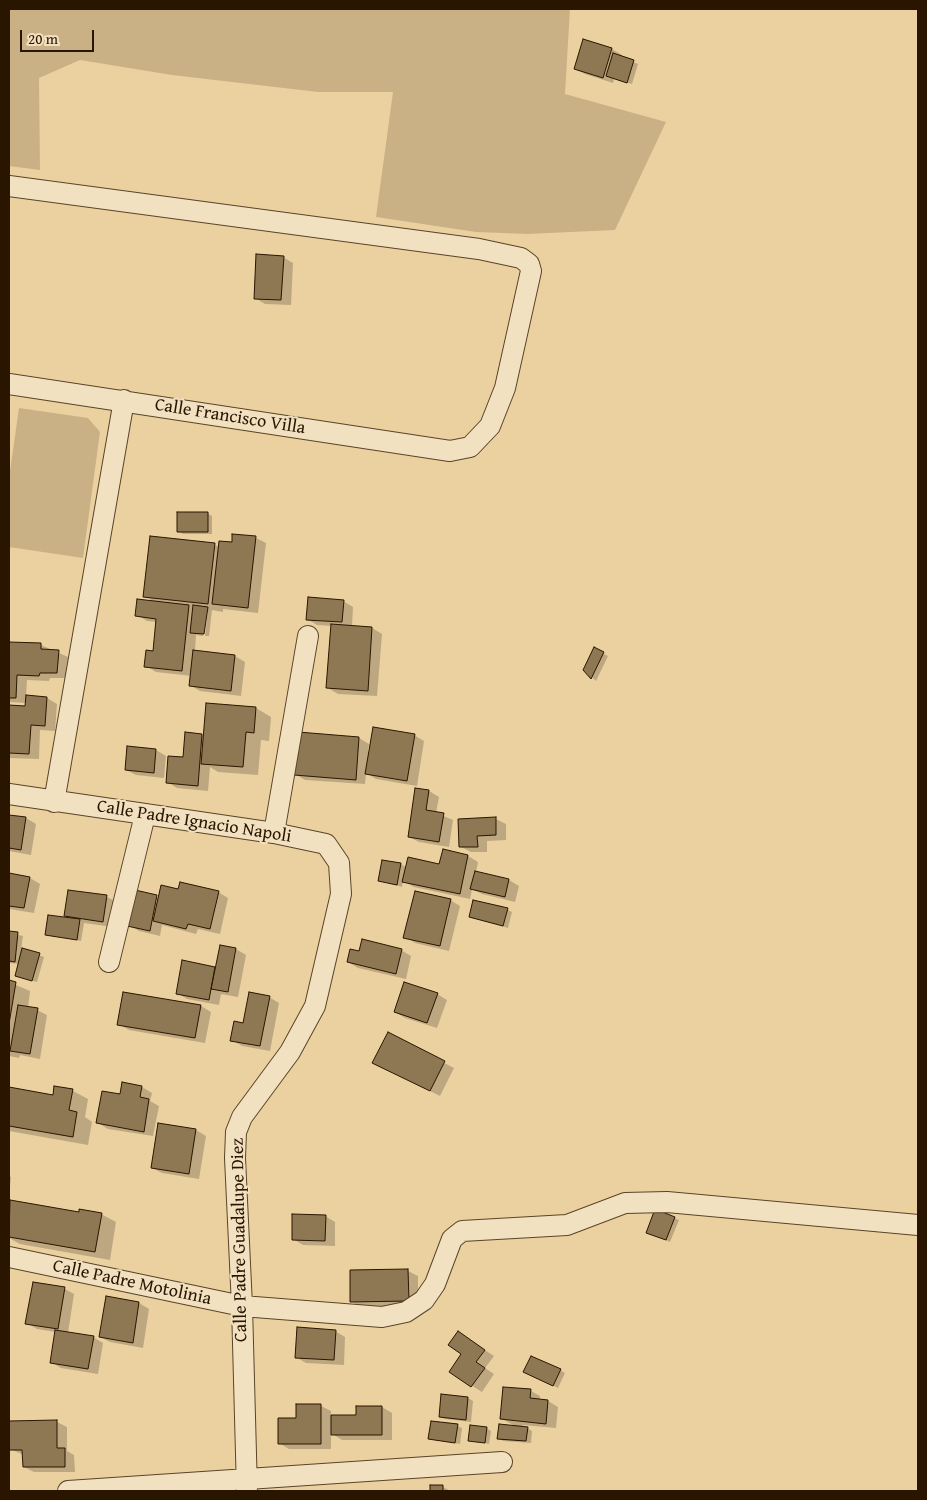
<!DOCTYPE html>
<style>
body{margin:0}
#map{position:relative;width:927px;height:1500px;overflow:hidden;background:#ebd1a0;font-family:"Gentium Book Plus",serif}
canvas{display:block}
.frame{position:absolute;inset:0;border:10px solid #2a1500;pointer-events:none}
.scale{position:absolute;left:20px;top:30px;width:74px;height:22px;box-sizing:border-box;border:2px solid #2a1500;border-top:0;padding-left:6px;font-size:15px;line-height:18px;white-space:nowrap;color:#2a1500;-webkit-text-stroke:4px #f2e1c1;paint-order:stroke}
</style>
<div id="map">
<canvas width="927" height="1500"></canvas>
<div class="frame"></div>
<div class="scale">20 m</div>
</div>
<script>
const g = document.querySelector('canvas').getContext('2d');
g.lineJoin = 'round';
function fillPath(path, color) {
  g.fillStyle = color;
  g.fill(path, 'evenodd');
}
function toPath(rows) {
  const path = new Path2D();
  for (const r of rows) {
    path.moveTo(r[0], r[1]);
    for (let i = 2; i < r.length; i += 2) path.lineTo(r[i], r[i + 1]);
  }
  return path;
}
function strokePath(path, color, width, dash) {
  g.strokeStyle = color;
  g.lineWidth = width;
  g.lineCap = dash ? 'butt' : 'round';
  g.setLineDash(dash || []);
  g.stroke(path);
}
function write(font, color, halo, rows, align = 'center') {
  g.font = font + ' "Gentium Book Plus",serif';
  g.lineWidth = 4;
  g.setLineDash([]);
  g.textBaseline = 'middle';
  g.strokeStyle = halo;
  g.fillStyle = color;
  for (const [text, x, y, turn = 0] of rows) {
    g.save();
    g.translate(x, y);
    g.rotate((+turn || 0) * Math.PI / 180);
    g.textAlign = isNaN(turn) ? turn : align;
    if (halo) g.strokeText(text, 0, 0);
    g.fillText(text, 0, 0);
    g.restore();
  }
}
fillPath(toPath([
 [9,9,570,9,565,94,666,122,615,230,528,234,476,232,376,217,393,92,318,92,172,75,80,60,39,78,40,170,9,166],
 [19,408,88,418,100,432,83,558,9,547,9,478]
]), '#cab185');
fillPath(toPath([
 [612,49,622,55,621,57,638,64,632,84,614,79,613,83,585,74,575,69],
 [283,257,293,263,291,305,265,304,255,298],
 [207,513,212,516,212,534,183,534,178,531],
 [233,535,256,538,266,543,258,613,223,609,223,612,212,610,209,636,205,636,208,610,206,610,203,636,196,635,195,651,235,656,245,662,241,696,200,691,190,685,192,676,156,672,146,666,154,652,157,622,147,621,137,615,155,602,144,596,215,545,220,547,233,543],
 [343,601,353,607,352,627,372,628,382,634,377,696,338,694,328,688,332,626,317,625,307,619],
 [9,643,41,645,68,657,67,678,50,678,49,681,27,680,26,697,47,698,57,704,55,731,40,730,39,759,9,758,9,706,27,707,27,703,9,702],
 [594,649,608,656,596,681,585,670],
 [256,708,271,717,269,741,261,740,258,775,218,772,210,767,208,791,177,788,167,782,202,735,205,737],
 [414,735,424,741,417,786,376,779,366,773,365,784,305,780,295,774,359,738,369,744,368,752,370,753],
 [156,750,166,756,164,778,136,775,126,770],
 [416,789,429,791,439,797,436,813,453,820,449,847,419,842,409,837],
 [9,816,26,818,36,824,31,855,9,851],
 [496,819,506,824,506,840,487,841,487,852,471,852,461,847],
 [443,851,468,856,478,862,476,872,509,880,519,886,515,902,482,894,472,889,470,899,414,887,403,881,402,887,380,881,383,861,401,864,407,868,440,866],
 [9,874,30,878,40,884,34,913,9,909],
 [179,890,218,892,228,898,220,934,198,929,196,934,162,925,160,936,139,931,129,925,136,892,160,898],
 [107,897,117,902,113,927,84,923,81,941,46,934,72,920,66,916],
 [450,900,460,906,449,951,415,943,405,937],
 [508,910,512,912,508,928,470,917],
 [9,933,23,936,21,949,44,957,37,982,16,976,19,964,9,963],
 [221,946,236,949,246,955,238,997,221,994,219,1005,187,999,177,993,183,962,217,969],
 [401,950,411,956,406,979,358,968,348,962,360,952],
 [9,982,30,991,28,1008,37,1010,47,1015,40,1059,20,1055,19,1058,9,1056],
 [437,994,447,1000,437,1028,405,1018,395,1012],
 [269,997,279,1003,270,1051,242,1046,232,1040],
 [201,1006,211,1012,205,1043,129,1030,119,1024],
 [388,1034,454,1068,440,1096,384,1068],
 [123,1084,142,1087,152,1093,150,1101,159,1106,153,1136,108,1129,98,1123,120,1095],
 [55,1088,73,1091,88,1099,85,1117,92,1122,88,1145,9,1131,9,1089,54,1096],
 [196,1130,206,1136,199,1179,162,1173,152,1168],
 [9,1176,11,1177,9,1197],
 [11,1202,80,1213,101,1214,116,1222,110,1260,20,1244,9,1238],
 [325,1216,335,1222,335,1246,303,1245,293,1239],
 [674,1218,679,1220,670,1242,652,1235],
 [408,1271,418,1276,418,1306,361,1307,351,1301],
 [65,1289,74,1294,68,1333,93,1337,103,1343,98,1374,61,1368,51,1362,56,1332,37,1329,27,1323],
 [107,1298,139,1303,149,1309,143,1348,110,1342,100,1337],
 [335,1331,345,1337,344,1365,306,1363,296,1357],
 [468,1339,494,1356,485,1368,494,1374,482,1392,450,1372,463,1354],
 [560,1370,565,1373,558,1388,530,1374],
 [531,1391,540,1396,540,1400,548,1401,558,1407,556,1428,522,1425,532,1431,531,1443,503,1441,498,1438,517,1427,502,1419],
 [443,1395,468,1398,473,1401,471,1422,445,1419,440,1417],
 [321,1406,331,1411,331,1416,357,1416,382,1407,392,1413,392,1440,342,1440,331,1433,331,1449,289,1449,279,1443,297,1419],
 [57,1422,67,1427,67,1451,74,1455,75,1472,34,1472,24,1467,24,1455,10,1449],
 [457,1426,462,1428,460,1444,430,1439],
 [486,1428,491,1431,489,1444,469,1440],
 [431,1486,443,1487,451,1491,431,1491]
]), '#0003');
const building = toPath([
 [583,39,612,48,603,78,574,69,583,39],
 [613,53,634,60,627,83,606,76,613,53],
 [256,254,284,256,281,300,254,299,256,254],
 [177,512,208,512,208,532,177,532,177,512],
 [232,534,256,536,248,608,212,604,219,541,232,542,232,534],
 [150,536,215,543,208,604,143,597,150,536],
 [308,597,344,600,342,622,306,620,308,597],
 [137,599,189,605,182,671,144,667,146,650,153,651,156,619,135,616,137,599],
 [193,605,208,607,204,634,190,633,193,605],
 [331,624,372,627,368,691,326,688,331,624],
 [9,642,41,643,41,649,59,650,57,673,40,673,39,676,17,675,16,698,9,698,9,642],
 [594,647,604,652,591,679,583,670,594,647],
 [193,650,235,655,231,691,189,686,193,650],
 [26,695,47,697,45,726,31,725,29,754,9,753,9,705,25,706,26,695],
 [206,703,256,707,254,733,246,732,243,767,201,764,206,703],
 [373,727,415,734,407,781,365,774,373,727],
 [185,732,202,734,198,786,166,783,168,756,183,757,185,732],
 [298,732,359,737,356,780,294,775,298,732],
 [127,746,156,749,154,773,125,770,127,746],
 [415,788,429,790,426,810,444,813,439,842,408,837,415,788],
 [9,815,26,817,21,850,9,848,9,815],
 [496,817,496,835,477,836,478,847,459,847,458,819,496,817],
 [443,849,468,855,460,894,402,882,408,857,439,864,443,849],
 [382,860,401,863,397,885,378,881,382,860],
 [475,871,509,879,505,897,470,889,475,871],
 [9,873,30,877,24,908,9,906,9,873],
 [180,882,219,891,210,929,188,924,186,929,153,921,161,885,178,889,180,882],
 [68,890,107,895,103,922,64,916,68,890],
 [135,890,157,895,150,931,127,926,135,890],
 [415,891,451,899,440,946,403,938,415,891],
 [473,900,508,908,503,926,469,917,473,900],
 [48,915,80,919,77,940,45,935,48,915],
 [9,931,18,932,15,962,9,961,9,931],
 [362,939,402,949,396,974,347,962,350,949,359,951,362,939],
 [220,945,236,948,228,992,211,989,220,945],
 [22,948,40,953,32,981,15,976,22,948],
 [182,960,215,967,209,1000,176,994,182,960],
 [9,980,16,982,9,1024,9,980],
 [404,982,438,993,427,1023,394,1012,404,982],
 [123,992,201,1005,195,1038,117,1025,123,992],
 [249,992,270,996,260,1046,230,1041,234,1021,243,1023,249,992],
 [18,1005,38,1008,30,1054,10,1051,18,1005],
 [388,1032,445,1061,430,1091,372,1063,388,1032],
 [122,1082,142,1086,140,1097,149,1099,144,1132,96,1123,102,1091,120,1094,122,1082],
 [54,1086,73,1089,69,1110,77,1112,73,1137,9,1126,9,1087,53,1095,54,1086],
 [158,1123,196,1129,189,1174,151,1168,158,1123],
 [10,1200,79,1212,79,1209,102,1213,95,1252,9,1237,10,1200],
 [655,1209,675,1217,666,1240,646,1233,655,1209],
 [292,1214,326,1215,325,1241,292,1240,292,1214],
 [408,1269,409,1301,350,1302,350,1270,408,1269],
 [33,1282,65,1287,58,1329,25,1324,33,1282],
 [106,1296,139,1302,133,1343,99,1337,106,1296],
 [297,1327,336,1330,334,1360,295,1358,297,1327],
 [55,1330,94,1336,88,1369,50,1363,55,1330],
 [458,1331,485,1350,476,1362,485,1368,471,1387,449,1372,461,1354,448,1345,458,1331],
 [531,1356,561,1369,553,1386,523,1372,531,1356],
 [503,1387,531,1389,530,1398,548,1400,546,1424,500,1419,503,1387],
 [441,1394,468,1397,466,1420,439,1417,441,1394],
 [296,1404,321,1404,321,1444,278,1444,278,1418,296,1418,296,1404],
 [356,1406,382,1406,382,1435,331,1435,331,1415,356,1415,356,1406],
 [57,1420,57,1448,65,1448,65,1467,23,1467,22,1450,9,1450,9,1421,57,1420],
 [431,1421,458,1424,455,1443,428,1439,431,1421],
 [499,1424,528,1427,526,1441,497,1439,499,1424],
 [470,1425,487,1427,485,1443,468,1441,470,1425],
 [430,1485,443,1485,443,1491,430,1491,430,1485]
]);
fillPath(building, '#8e7753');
strokePath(building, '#2a1500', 1);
const street = toPath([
 [9,186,479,249,521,258,529,264,531,271,505,388,490,426,470,447,450,451,9,384],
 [9,794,274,833,326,844,339,863,341,894,315,1006,290,1052,242,1117,236,1132,235,1158,242,1306,247,1491],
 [54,802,124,400],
 [274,833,308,636],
 [109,962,145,815],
 [9,1257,242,1306,382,1317,406,1312,424,1300,435,1284,452,1239,462,1231,567,1225,625,1203,667,1202,918,1225],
 [68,1491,502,1462]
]);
strokePath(street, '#5a4428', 22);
strokePath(street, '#f2e1c1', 20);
write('18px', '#2a1500', '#f2e1c1', [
 ["Calle Francisco Villa",230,417,9],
 ["Calle Padre Ignacio Napoli",194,822,9],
 ["Calle Padre Guadalupe Diez",240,1240,-91],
 ["Calle Padre Motolinia",132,1283,12]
]);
</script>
